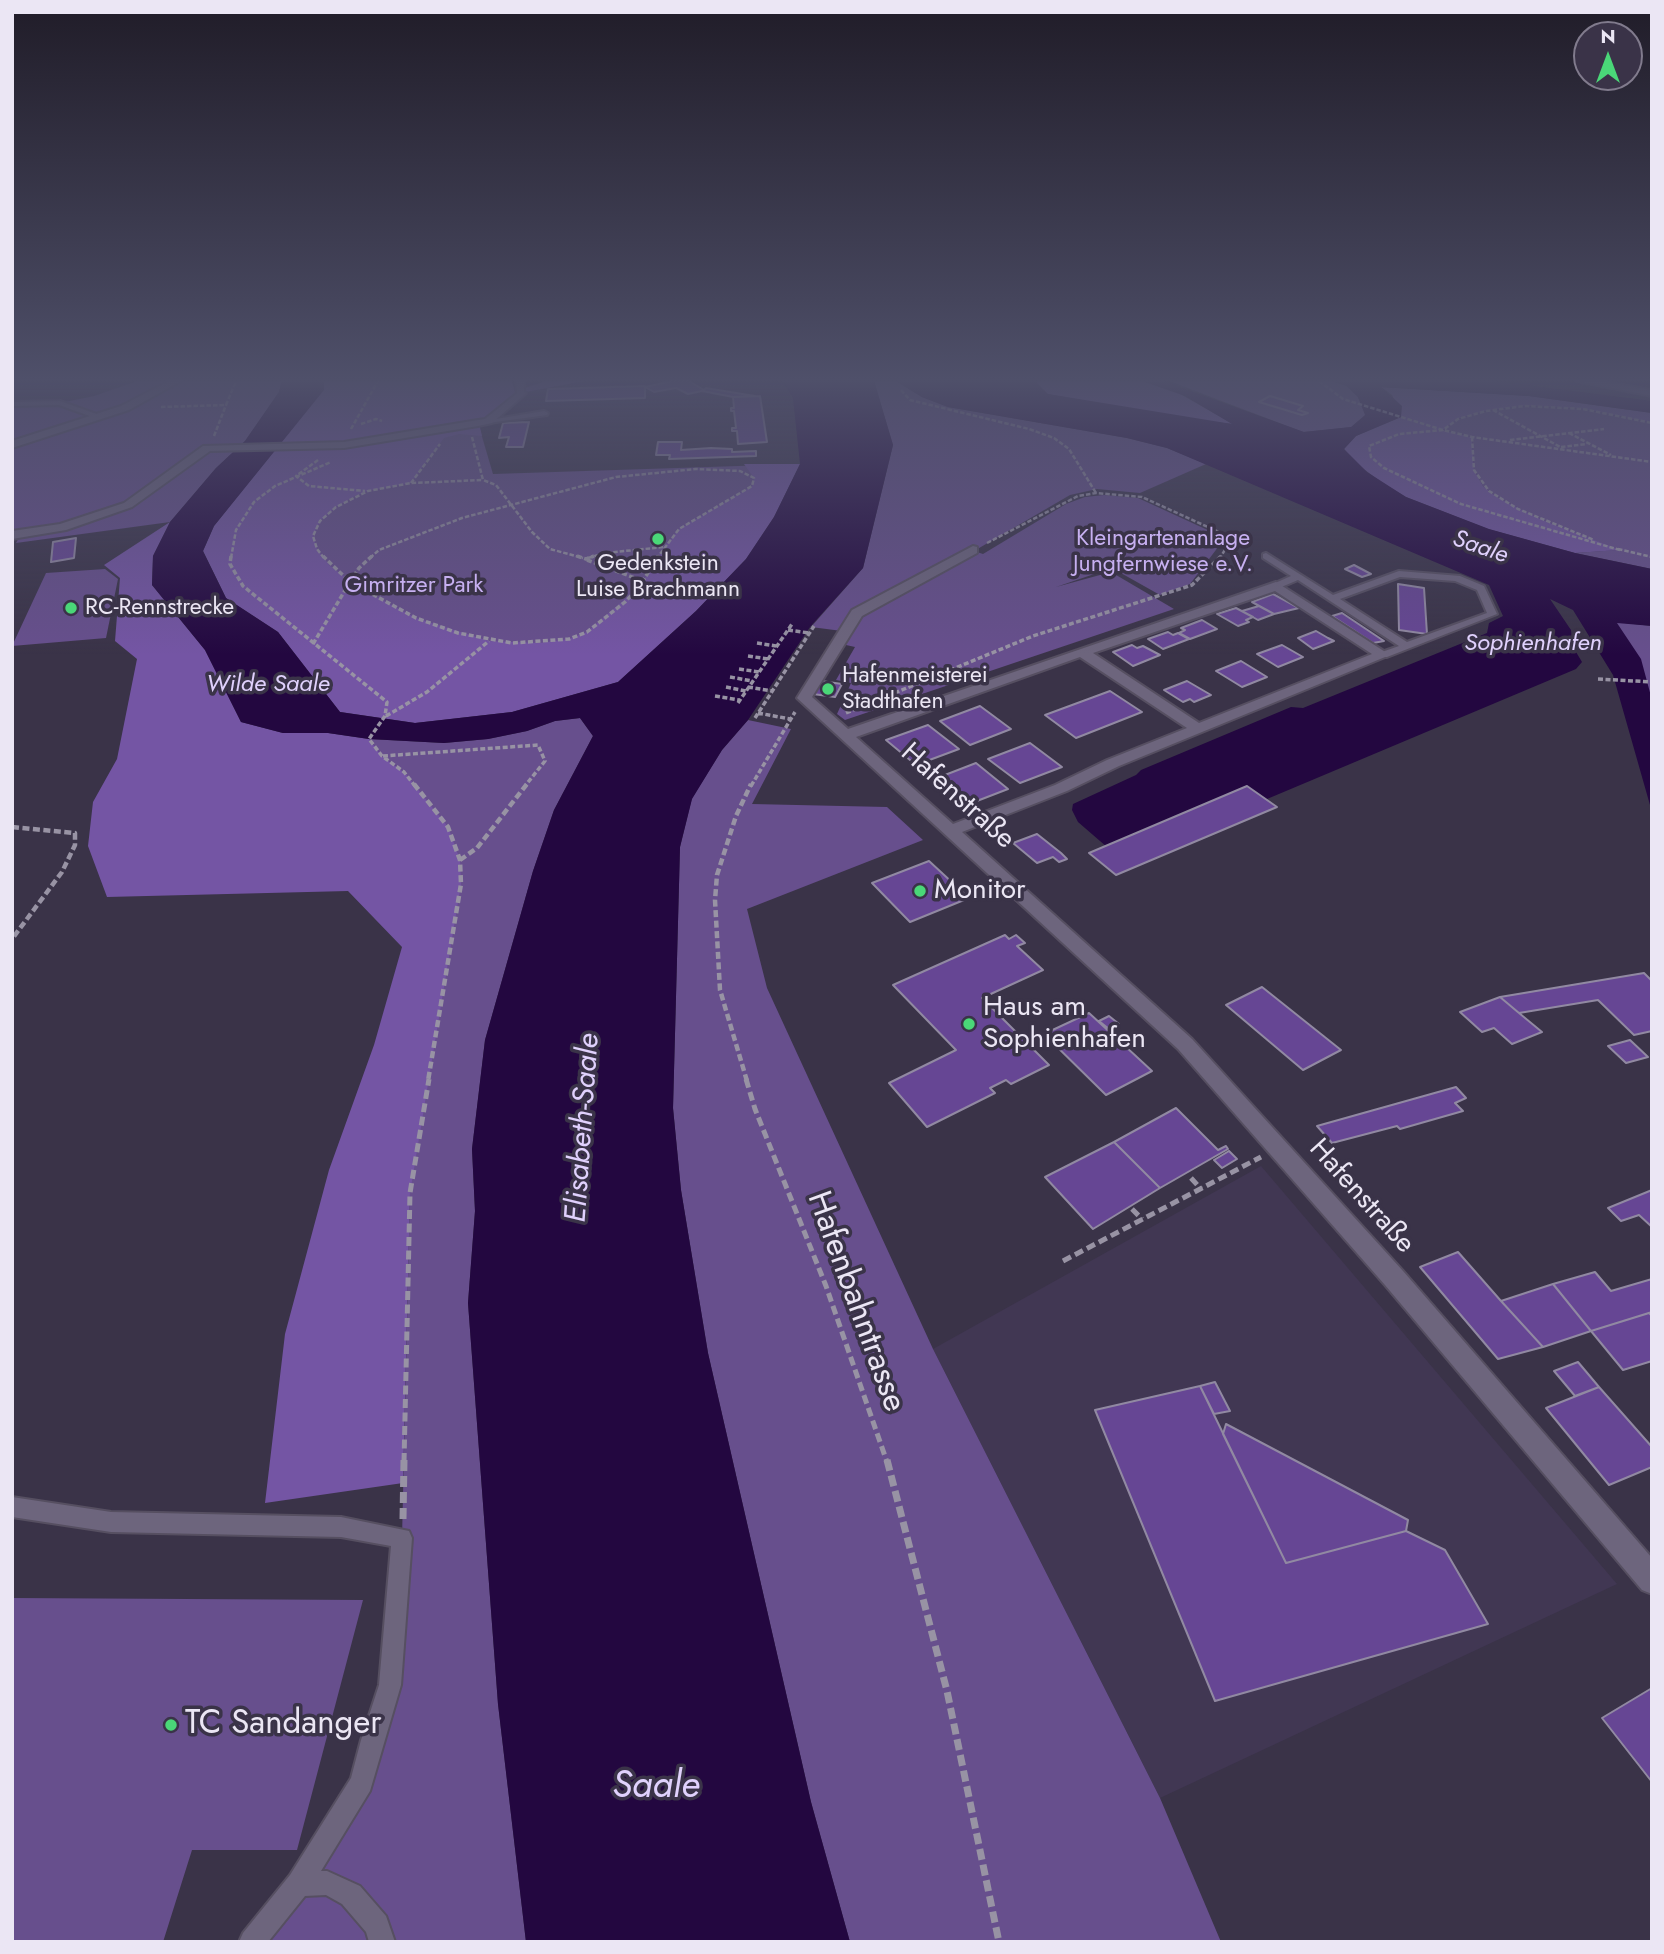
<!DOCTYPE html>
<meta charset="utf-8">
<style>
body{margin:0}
#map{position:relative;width:1664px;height:1954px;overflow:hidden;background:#3a3348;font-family:Jost,sans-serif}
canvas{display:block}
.frame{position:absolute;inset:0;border:14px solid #ebe6f4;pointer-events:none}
.north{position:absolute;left:1573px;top:21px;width:70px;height:70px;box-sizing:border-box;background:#3a3348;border:2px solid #817b8d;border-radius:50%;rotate:0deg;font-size:19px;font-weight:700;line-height:28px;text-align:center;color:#ebe6f4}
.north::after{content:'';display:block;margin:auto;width:24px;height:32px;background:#4ad778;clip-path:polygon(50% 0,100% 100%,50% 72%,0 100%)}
</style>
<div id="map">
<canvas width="1664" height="1954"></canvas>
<div class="frame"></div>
<div class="north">N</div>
</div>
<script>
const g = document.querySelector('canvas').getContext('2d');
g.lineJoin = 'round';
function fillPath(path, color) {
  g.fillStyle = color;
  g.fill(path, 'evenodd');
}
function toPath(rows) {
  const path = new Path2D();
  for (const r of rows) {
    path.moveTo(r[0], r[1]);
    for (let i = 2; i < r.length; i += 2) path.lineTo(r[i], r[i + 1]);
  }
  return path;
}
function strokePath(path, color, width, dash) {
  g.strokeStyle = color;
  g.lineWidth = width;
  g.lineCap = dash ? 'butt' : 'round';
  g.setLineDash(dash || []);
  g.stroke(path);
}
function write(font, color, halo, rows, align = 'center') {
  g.font = font + ' Jost,sans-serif';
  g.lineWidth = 7;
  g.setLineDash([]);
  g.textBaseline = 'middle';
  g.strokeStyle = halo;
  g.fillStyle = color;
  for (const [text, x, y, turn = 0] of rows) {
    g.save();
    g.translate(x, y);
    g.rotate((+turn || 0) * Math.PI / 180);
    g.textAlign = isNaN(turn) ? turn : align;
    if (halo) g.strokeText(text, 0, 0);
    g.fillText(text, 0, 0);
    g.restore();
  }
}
fillPath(toPath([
 [1261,1166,1617,1584,1160,1798,933,1349]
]), '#413753');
fillPath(toPath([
 [137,381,282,381,279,392,245,441,216,468,170,522,16,543,21,534,12,535,12,404,60,403,94,396],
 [874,381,896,381,922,397,948,407,1127,438,1167,448,1206,464,1140,493,1097,489,1070,495,974,551,983,554,1066,504,1085,497,1104,495,1138,498,1225,538,1190,584,1160,595,1112,568,1056,587,1111,572,1174,609,845,720,837,714,851,683,836,680,855,647,837,643,842,631,811,627,863,568,893,445],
 [1169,381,1332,381,1347,386,1358,397,1366,415,1352,427,1303,432],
 [1525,406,1583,409,1652,423,1652,569,1575,553,1618,550,1543,520,1497,497,1483,486,1474,470,1472,437,1443,430,1458,419,1486,411],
 [478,423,493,474,800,464,512,712,214,526],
 [105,569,118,579,106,638,12,646,46,573],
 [1616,622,1652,626,1652,769],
 [580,718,593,736,554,810,533,871,485,1040,472,1149,475,1211,468,1303,498,1704,526,1942,265,1942,372,1740,402,1538,410,1193,404,772,382,756,369,739,444,743,488,739,527,731,555,721],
 [748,720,791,729,752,804,887,807,923,840,747,909,767,988,933,1349,1160,1798,1221,1942,850,1942,811,1802,708,1353,681,1190,673,1108,680,847,692,798,722,750],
 [12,1598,363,1600,297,1850,192,1850,163,1942,12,1942]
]), '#674f8d');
fillPath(toPath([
 [324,381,512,381,515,391,546,381,584,381,521,393,488,421,479,423,482,436,459,434,444,438,411,483,368,491,353,497,336,507,320,521,313,536,317,549,330,566,363,590,416,618,489,641,540,643,569,639,587,632,640,586,664,547,679,529,752,486,754,478,744,464,800,464,774,517,746,559,696,611,618,682,512,712,415,723,340,712,278,632,226,598,203,551,214,526,323,390],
 [1035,381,1142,381,1175,391,1233,424,1196,420,1047,394],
 [1381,387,1529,396,1652,413,1652,423,1583,409,1525,406,1486,411,1458,419,1443,430,1472,437,1474,470,1483,486,1497,497,1543,520,1620,550,1575,553,1488,529,1406,497,1381,482,1353,461,1344,449,1356,436,1401,417,1392,395],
 [170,522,153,556,152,585,205,650,241,722,283,733,328,733,369,739,382,756,404,772,448,827,460,860,461,884,410,1193,403,1483,265,1503,285,1334,329,1170,374,1045,402,947,348,891,107,897,88,846,93,802,117,759,137,659,115,641,120,578,104,565]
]), '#7455a4');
fillPath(toPath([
 [282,381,324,381,324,390,214,526,203,551,226,598,278,632,340,712,415,723,512,712,618,682,696,611,746,559,774,517,800,464,793,398,783,381,874,381,893,445,863,568,810,627,748,720,722,750,692,799,680,847,673,1108,681,1190,708,1353,811,1802,850,1942,526,1942,498,1704,468,1303,475,1211,472,1149,485,1040,533,871,554,810,593,736,580,718,555,721,527,731,488,739,444,743,369,739,328,733,283,733,241,722,205,650,152,585,153,556,170,522,216,468,245,441,279,392],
 [896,381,1035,381,1048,394,1232,424,1185,396,1142,381,1163,381,1304,432,1351,427,1365,415,1358,397,1347,386,1332,381,1493,381,1652,401,1652,413,1529,396,1381,387,1402,406,1401,417,1356,436,1344,449,1367,472,1406,497,1489,529,1575,553,1652,569,1652,626,1617,623,1641,659,1652,700,1652,812,1613,675,1573,610,1550,599,1571,630,1573,647,1582,662,1576,669,1122,860,1078,822,1072,810,1073,804,1136,775,1141,770,1291,707,1303,708,1487,633,1489,623,1503,616,1489,585,1167,448,1127,438,948,407,922,397]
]), '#230740');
const building = toPath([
 [672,381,689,381,704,390,706,388,755,396,733,397,702,391,688,394,676,388,654,392,645,387,672,381],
 [645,386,645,398,546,401,548,389,645,386],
 [760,396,767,442,738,444,737,431,732,431,732,428,736,428,734,411,731,411,731,408,734,408,733,397,760,396],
 [1270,396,1303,406,1298,410,1308,413,1302,415,1259,402,1270,396],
 [529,422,523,447,506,447,509,437,499,438,503,423,529,422],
 [658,442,682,442,681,450,711,448,732,449,732,452,756,451,756,456,669,459,670,455,656,455,658,442],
 [76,538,74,558,51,562,53,542,76,538],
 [1354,565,1371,574,1362,577,1345,569,1354,565],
 [1398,584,1424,588,1427,634,1399,630,1398,584],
 [1273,594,1299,608,1274,614,1252,602,1273,594],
 [1259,606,1274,614,1258,620,1242,611,1259,606],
 [1236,608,1253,617,1246,620,1249,622,1238,626,1217,614,1236,608],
 [1342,613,1384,641,1373,643,1332,616,1342,613],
 [1202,620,1217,629,1190,639,1179,633,1185,630,1181,628,1202,620],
 [1316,631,1328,638,1334,641,1313,649,1298,638,1316,631],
 [1168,632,1173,635,1178,633,1189,639,1163,649,1148,639,1168,632],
 [1132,645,1137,648,1143,646,1160,655,1133,666,1113,652,1132,645],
 [1282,645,1303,657,1278,667,1257,654,1282,645],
 [1241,661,1267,677,1242,687,1216,671,1241,661],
 [821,681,842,684,835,697,813,694,821,681],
 [1187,681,1211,695,1194,702,1190,699,1183,702,1164,690,1187,681],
 [1110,691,1142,712,1076,738,1045,715,1110,691],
 [980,706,1011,729,970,745,940,721,980,706],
 [928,725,959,749,916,765,886,740,928,725],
 [1030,743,1062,767,1020,783,988,759,1030,743],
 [976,763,1008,789,964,806,932,780,976,763],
 [1247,786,1277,807,1116,875,1089,853,1247,786],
 [1037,834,1061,853,1067,859,1059,862,1053,857,1037,863,1013,843,1037,834],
 [929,861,969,898,910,922,872,883,929,861],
 [1005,935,1009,939,1016,935,1025,943,1017,946,1043,970,982,998,1049,1065,1011,1084,1006,1080,990,1088,995,1093,927,1127,889,1083,956,1050,893,985,1005,935],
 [1644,973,1652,981,1652,1031,1634,1035,1598,1000,1519,1013,1500,997,1644,973],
 [1262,987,1341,1050,1303,1070,1226,1005,1262,987],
 [1500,997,1519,1013,1542,1032,1512,1044,1494,1028,1482,1032,1460,1012,1500,997],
 [1089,1013,1114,1036,1110,1038,1121,1048,1125,1046,1152,1071,1106,1095,1044,1034,1089,1013],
 [1109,1016,1119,1024,1109,1029,1099,1021,1109,1016],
 [1630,1040,1648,1057,1626,1063,1608,1046,1630,1040],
 [1456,1087,1466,1098,1455,1103,1463,1111,1400,1129,1397,1126,1332,1143,1317,1126,1456,1087],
 [1176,1108,1218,1150,1226,1146,1228,1149,1160,1188,1114,1142,1176,1108],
 [1114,1142,1160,1188,1093,1229,1045,1177,1114,1142],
 [1229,1151,1237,1159,1222,1168,1214,1160,1229,1151],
 [1652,1190,1652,1227,1639,1215,1621,1221,1608,1208,1652,1190],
 [1458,1252,1501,1301,1543,1347,1498,1359,1420,1267,1458,1252],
 [1595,1272,1611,1291,1652,1279,1652,1312,1591,1331,1553,1284,1595,1272],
 [1553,1284,1591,1331,1543,1347,1501,1301,1553,1284],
 [1649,1313,1652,1316,1652,1361,1623,1370,1591,1331,1649,1313],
 [1578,1362,1599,1387,1575,1396,1554,1371,1578,1362],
 [1215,1382,1230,1411,1214,1414,1200,1386,1215,1382],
 [1200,1386,1286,1563,1406,1531,1445,1550,1488,1624,1215,1701,1095,1410,1200,1386],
 [1599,1387,1652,1447,1652,1467,1609,1485,1546,1408,1599,1387],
 [1226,1424,1408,1520,1406,1531,1286,1563,1223,1434,1226,1424],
 [1652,1688,1652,1782,1602,1718,1652,1688]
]);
fillPath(building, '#664694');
strokePath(building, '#9189a2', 2);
const service = toPath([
 [516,381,524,381,524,395,517,393,516,381],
 [60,401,105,417,98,419,59,405,12,406,12,402,60,401],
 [544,411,548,413,547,415,488,423,484,421,544,411],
 [1266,553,1333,595,1399,571,1460,576,1484,586,1497,614,1387,657,1379,657,1379,653,1399,646,1298,580,1279,588,1273,588,1273,584,1291,576,1263,558,1263,554,1266,553],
 [1400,577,1455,581,1477,590,1487,613,1407,642,1340,599,1400,577],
 [12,1497,111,1512,341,1517,409,1531,412,1538,401,1685,370,1791,321,1871,327,1871,360,1886,386,1916,395,1942,369,1942,366,1932,342,1904,326,1895,305,1896,268,1942,239,1942,243,1933,290,1875,351,1778,361,1740,379,1685,391,1546,341,1537,111,1532,12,1517,12,1497]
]);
const minor = toPath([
 [169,381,181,381,129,410,12,448,12,441,121,406,169,381],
 [521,390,526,393,524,395,492,423,478,426,344,448,210,451,132,507,66,530,12,539,12,531,60,524,124,503,203,446,344,442,478,420,485,419,521,390],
 [973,546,977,547,977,553,862,616,812,697,848,729,1276,582,1390,655,1119,766,1067,791,962,832,1192,1039,1403,1271,1652,1558,1652,1594,1642,1590,1385,1285,1178,1049,797,698,852,610,973,546],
 [1275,591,1372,654,1199,723,1093,653,1275,591],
 [1080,657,1187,728,1107,760,1055,785,953,824,856,737,1080,657]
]);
const tertiary = toPath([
 [1577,381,1599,381,1652,390,1652,396,1577,381]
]);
strokePath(service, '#564f61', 4);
strokePath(minor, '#564f61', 4);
strokePath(tertiary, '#564f61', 4);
strokePath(toPath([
 [1319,381,1343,399,1443,430,1472,437,1652,462],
 [901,390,910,400,1029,429,1054,438,1069,449,1096,493],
 [161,407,226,405,236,381],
 [1493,410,1562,448],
 [361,424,376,419,382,421],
 [351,429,378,381],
 [1569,433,1611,455],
 [214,436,226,405],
 [472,437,483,480,496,485,532,532,550,549,583,558],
 [1472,437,1474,470,1489,491,1518,509,1594,540],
 [1510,440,1604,429],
 [1561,447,1587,444],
 [318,460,296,476,309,486,365,491],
 [411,483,440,444],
 [987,543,1078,496,1096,493,1142,497,1232,538,1220,558],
 [1618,549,1652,557],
 [1620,550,1461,504,1384,468,1371,457,1369,446,1399,434,1443,430,1458,419,1486,411,1525,406,1583,409,1652,423],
 [231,558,236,530,254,502,275,486,331,462],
 [324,558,317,549,313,536,320,521,336,507,368,491,411,483,483,480],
 [370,558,379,550,462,518,616,477,696,469,740,471,754,478,752,486,679,529,657,558],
 [588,558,605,553,664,547]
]), '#9893a4', 2.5, [4.5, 2]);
strokePath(toPath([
 [231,556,230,564,243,586,387,702,385,716,369,739,382,756,404,772,415,786],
 [372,556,359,568,350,582,416,618,458,633,512,643,569,639,587,632,625,602,640,586,658,556],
 [577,556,586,559,594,556],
 [587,560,643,581],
 [640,586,702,593],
 [788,630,809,633],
 [757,643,776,646],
 [313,644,350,582,323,556],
 [748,656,768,659],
 [739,669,759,672],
 [730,677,752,681],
 [1598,679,1652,682],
 [726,687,746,691],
 [748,687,772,691],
 [715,696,739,700],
 [738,703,792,624],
 [758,713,790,719],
 [846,713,1033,636,1192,585,1221,556],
 [386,716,427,692,489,641],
 [755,718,814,626],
 [383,756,538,745,545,761,525,786],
 [751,786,795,712]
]), '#9893a4', 3.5, [5, 2.5]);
strokePath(toPath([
 [414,784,448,827,460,860,461,884,428,1081],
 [12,827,75,833,75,845,62,872,12,939],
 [460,860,477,848,527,784],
 [747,1081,720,990,715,900,717,875,736,816,751,784]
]), '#9893a4', 4.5, [7, 3.5]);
strokePath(toPath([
 [746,1079,755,1109,826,1286,887,1462],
 [1191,1178,1201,1189],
 [1132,1209,1142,1219],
 [1063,1261,1261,1157],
 [404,1462,410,1193,429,1079]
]), '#9893a4', 5, [9, 4.5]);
strokePath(toPath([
 [887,1460,947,1691,999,1942],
 [403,1519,404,1460]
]), '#9893a4', 7, [11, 5]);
fillPath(service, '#6d657d');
fillPath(minor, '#6d657d');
fillPath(tertiary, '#6d657d');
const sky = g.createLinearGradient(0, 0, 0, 655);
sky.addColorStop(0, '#201c28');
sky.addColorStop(0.58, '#4f506a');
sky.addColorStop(1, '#4f506a00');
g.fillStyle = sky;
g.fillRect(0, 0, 1664, 655);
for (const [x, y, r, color] of [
 [658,539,7,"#4ad778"],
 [71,608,7,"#4ad778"],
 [828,689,7,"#4ad778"],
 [920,891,7,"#4ad778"],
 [969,1024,7,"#4ad778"],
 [171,1725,7,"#4ad778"]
]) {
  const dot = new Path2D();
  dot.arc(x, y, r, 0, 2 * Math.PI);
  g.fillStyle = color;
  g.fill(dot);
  strokePath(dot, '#3a3348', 2.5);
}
write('23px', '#c7b0f1', '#3a3348', [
 ["Kleingartenanlage",1163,539],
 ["Jungfernwiese e.V.",1163,565],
 ["Gimritzer Park",414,586]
]);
write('23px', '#ebe6f4', '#3a3348', [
 ["Gedenkstein",658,564,"center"],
 ["Luise Brachmann",658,590,"center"],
 ["RC-Rennstrecke",85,608],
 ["Hafenmeisterei",842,676],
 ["Stadthafen",842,702]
], 'left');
write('italic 24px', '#e0d1fd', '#3a3348', [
 ["Saale",1480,548,19],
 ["Sophienhafen",1533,644],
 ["Wilde Saale",268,685]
]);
write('28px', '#ebe6f4', '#3a3348', [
 ["Hafenstraße",957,797,42],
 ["Hafenstraße",1361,1197,48]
]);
write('28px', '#ebe6f4', '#3a3348', [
 ["Monitor",934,891],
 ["Haus am",983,1008],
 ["Sophienhafen",983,1040]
], 'left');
write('italic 30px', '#e0d1fd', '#3a3348', [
 ["Elisabeth-Saale",584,1128,-86]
]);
write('33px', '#ebe6f4', '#3a3348', [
 ["Hafenbahntrasse",855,1302,70]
]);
write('33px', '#ebe6f4', '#3a3348', [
 ["TC Sandanger",185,1725]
], 'left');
write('italic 37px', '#e0d1fd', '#3a3348', [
 ["Saale",656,1788]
]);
</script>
